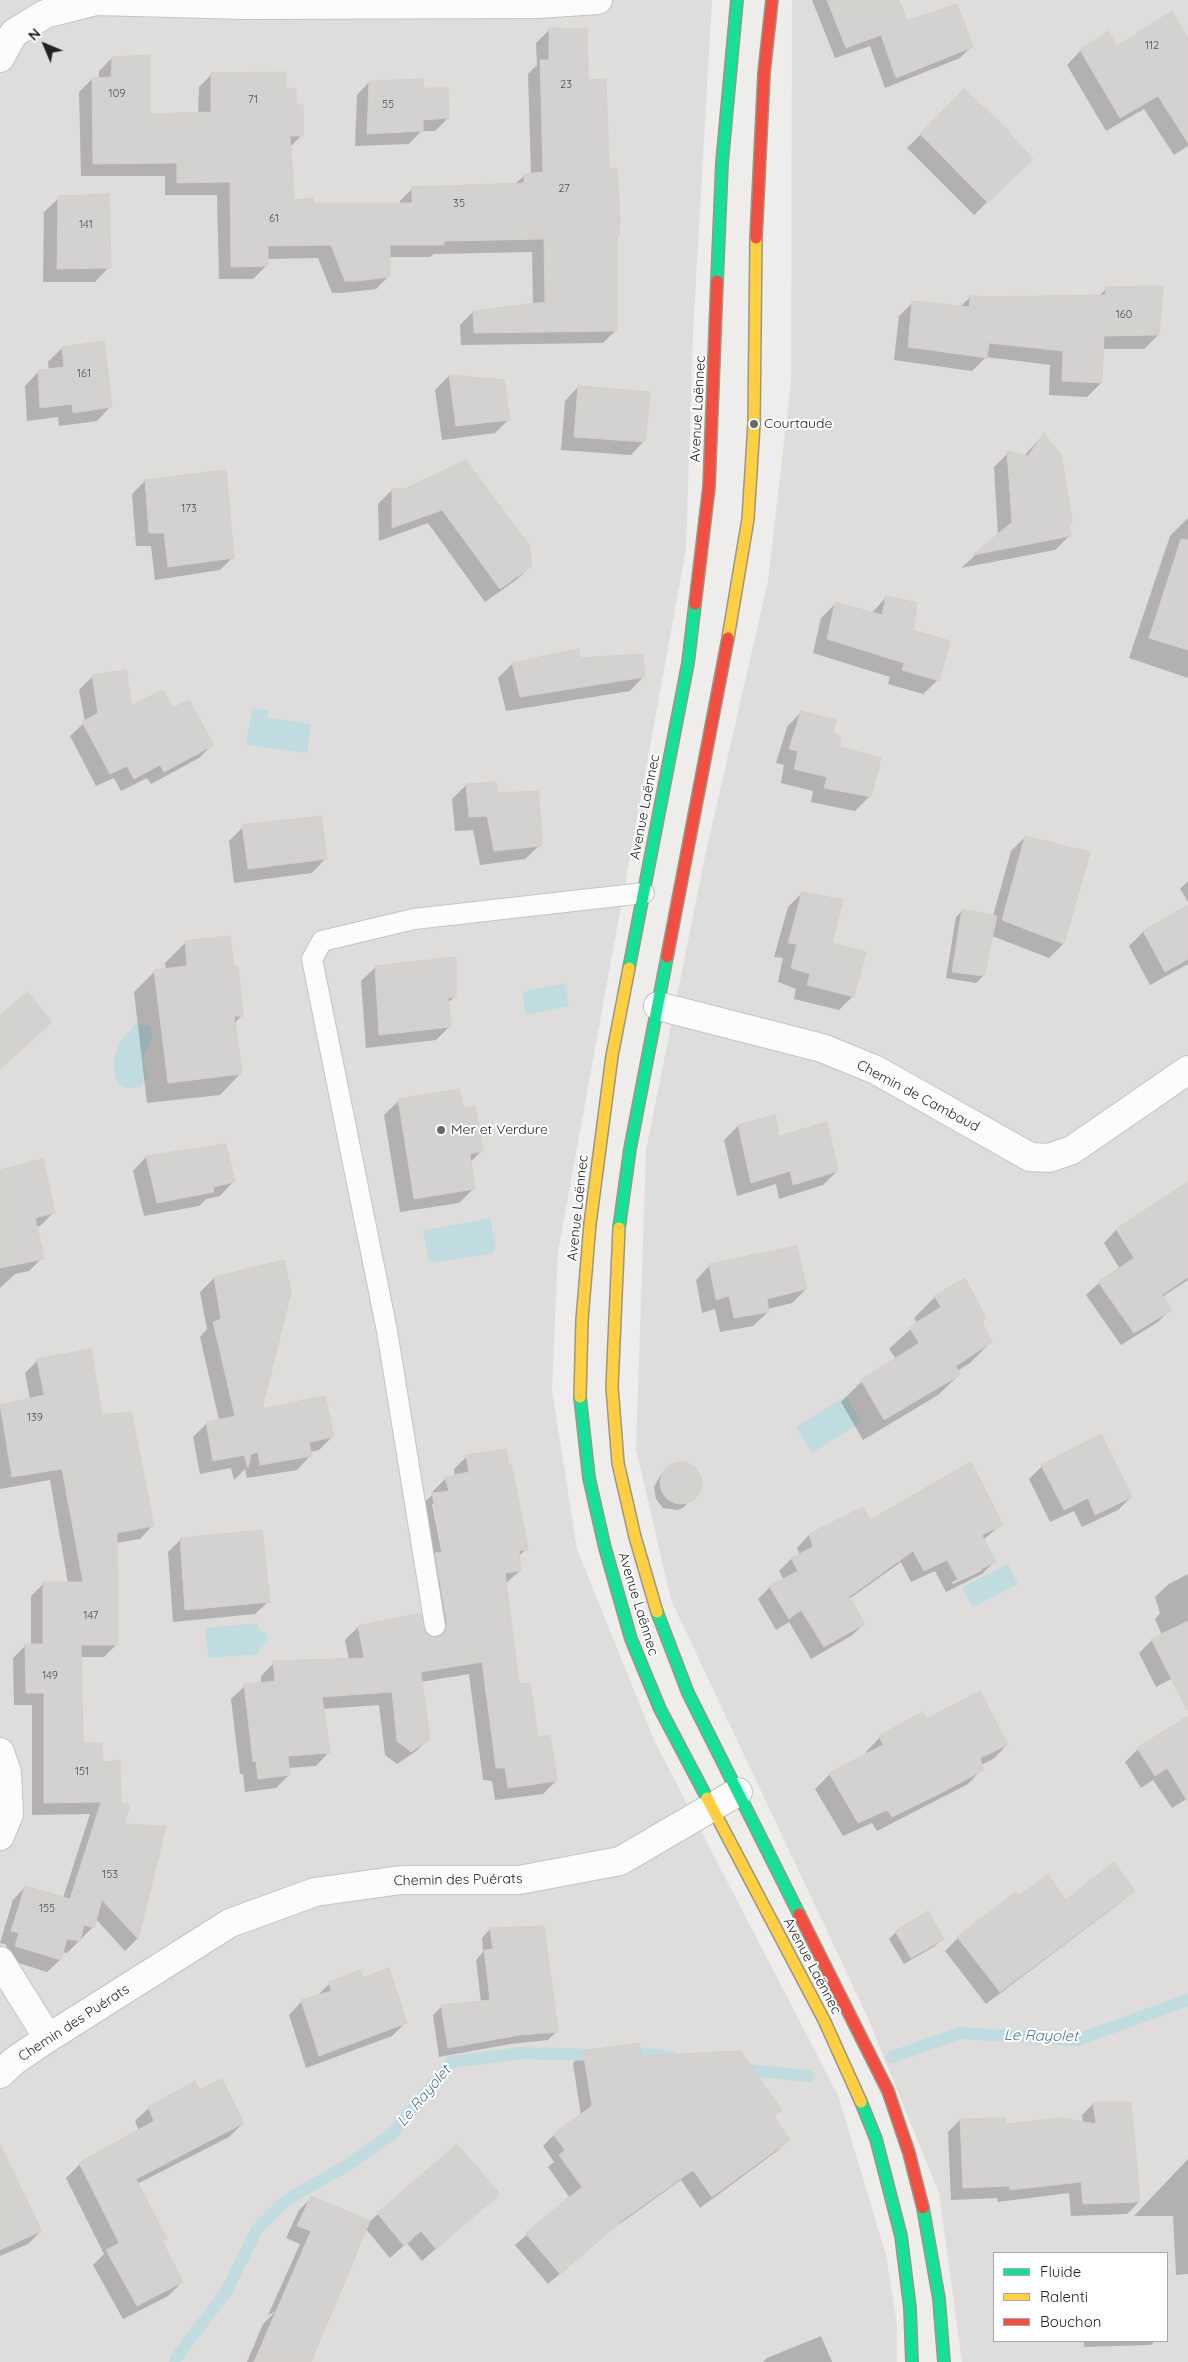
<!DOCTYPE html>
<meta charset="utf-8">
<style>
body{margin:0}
#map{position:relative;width:1188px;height:2362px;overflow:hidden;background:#efedeb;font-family:Quicksand,sans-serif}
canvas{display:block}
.legend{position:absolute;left:993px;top:2252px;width:175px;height:90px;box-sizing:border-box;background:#fff;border:1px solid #a7a7a7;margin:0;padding:6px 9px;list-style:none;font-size:15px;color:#222}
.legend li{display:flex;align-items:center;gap:10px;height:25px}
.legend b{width:25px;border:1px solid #a7a7a7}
.north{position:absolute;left:20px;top:20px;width:50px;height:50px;-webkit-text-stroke:4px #fff;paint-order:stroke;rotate:315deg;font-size:14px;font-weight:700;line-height:20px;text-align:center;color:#222}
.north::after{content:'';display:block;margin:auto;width:18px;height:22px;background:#222;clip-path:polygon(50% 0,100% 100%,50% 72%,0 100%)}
</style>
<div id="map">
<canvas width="1188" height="2362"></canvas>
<ul class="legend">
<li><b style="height:6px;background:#16e098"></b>Fluide</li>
<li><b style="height:6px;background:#ffcf43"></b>Ralenti</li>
<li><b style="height:6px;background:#f24e42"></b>Bouchon</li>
</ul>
<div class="north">N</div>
</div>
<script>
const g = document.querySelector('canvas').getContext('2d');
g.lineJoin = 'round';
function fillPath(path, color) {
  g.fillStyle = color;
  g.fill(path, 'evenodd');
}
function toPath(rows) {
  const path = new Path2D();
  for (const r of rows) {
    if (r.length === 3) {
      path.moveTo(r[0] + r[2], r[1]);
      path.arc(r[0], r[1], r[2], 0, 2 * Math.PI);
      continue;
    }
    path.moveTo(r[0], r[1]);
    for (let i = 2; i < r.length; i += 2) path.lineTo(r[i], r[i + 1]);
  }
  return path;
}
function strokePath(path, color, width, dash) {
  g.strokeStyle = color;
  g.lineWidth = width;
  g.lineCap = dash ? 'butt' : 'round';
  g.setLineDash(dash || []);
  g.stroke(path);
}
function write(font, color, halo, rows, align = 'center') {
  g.font = font + ' Quicksand,sans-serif';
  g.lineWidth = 4;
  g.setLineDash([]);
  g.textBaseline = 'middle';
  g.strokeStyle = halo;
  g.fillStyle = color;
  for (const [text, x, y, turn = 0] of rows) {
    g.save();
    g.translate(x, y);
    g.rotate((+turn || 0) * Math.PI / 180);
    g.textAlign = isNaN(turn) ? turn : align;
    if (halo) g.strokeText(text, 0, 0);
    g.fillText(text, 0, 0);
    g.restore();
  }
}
fillPath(toPath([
 [0,0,712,0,693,333,686,549,558,1252,552,1390,577,1549,655,1742,838,2095,886,2255,897,2324,897,2362,0,2362],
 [792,0,1188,0,1188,2362,962,2362,939,2193,867,2016,671,1600,636,1449,646,1150,705,856,768,581,791,381],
 [994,2253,1167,2253,1167,2341,994,2341]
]), '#dfdddc');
fillPath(toPath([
 [252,708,268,710,268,718,311,724,307,753,246,745],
 [565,983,569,1006,526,1015,522,992],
 [136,1023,150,1027,152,1038,142,1058,148,1077,140,1087,131,1088,123,1087,117,1082,114,1070,114,1059,120,1042],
 [490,1218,496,1248,492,1254,429,1263,423,1231],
 [846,1396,861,1422,812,1453,796,1427],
 [1008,1564,1018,1584,973,1607,962,1587],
 [258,1623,259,1630,266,1633,268,1642,260,1647,259,1654,209,1658,205,1628]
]), '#c1dce0');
fillPath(toPath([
 [812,0,898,0,906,23,971,47,960,58,885,88,870,46,835,58],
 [549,30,587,81,608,170,618,237,615,239,616,330,603,343,461,345,460,325,473,312,533,304,532,252,434,254,430,257,388,257,389,276,376,289,342,293,332,293,318,258,267,259,266,266,253,279,219,279,217,195,165,195,165,176,81,176,79,92,92,79,99,79,99,71,112,58,149,115,198,114,199,87,212,74,284,90,295,106,302,135,289,148,293,202,312,204,400,204,400,201,413,188,514,185,525,175,531,174,528,74,537,65,536,43],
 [1107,33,1116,48,1188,40,1188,146,1174,155,1144,109,1106,131,1067,65,1080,51],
 [369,82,422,89,448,118,435,131,421,131,409,144,355,146,357,95],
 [964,91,1031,159,974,215,907,148],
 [59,198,109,267,95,282,43,282,44,212],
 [1107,288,1158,335,1144,349,1102,349,1101,383,1087,397,1049,395,1050,365,986,357,972,371,894,360,899,316,913,302,960,307,971,296,985,298,1098,297],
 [103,343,111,406,97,421,59,426,58,417,27,421,25,386,39,371,49,370,48,362,62,348],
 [449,376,509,419,495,433,442,440,435,390],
 [578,387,644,441,631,455,561,450,565,401],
 [1044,434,1069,536,1055,550,961,568,998,535,994,467,1008,453,1024,456],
 [466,461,531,566,516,580,485,602,428,523,379,541,378,504,392,490,405,490],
 [145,481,233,557,220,570,155,580,151,546,136,546,132,494],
 [1188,518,1188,678,1129,658,1170,536],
 [886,597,911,631,938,680,923,694,888,684,890,677,813,653,821,618,835,604,872,613],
 [579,659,644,676,630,691,506,711,498,678,512,664],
 [125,671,131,707,172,710,212,745,199,758,151,784,147,778,121,791,114,778,96,786,70,736,85,722,79,690,92,677],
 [801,712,831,734,870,796,855,811,811,802,813,791,781,783,784,765,776,763,787,727],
 [466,785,497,795,540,845,525,859,480,865,473,830,455,831,452,799],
 [243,827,326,858,312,873,234,883,229,841],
 [1025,837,1063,944,1049,958,992,936,983,976,976,983,946,978,956,917,963,910,993,916,1011,851],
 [1188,881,1188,902,1180,889],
 [802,893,830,944,853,996,839,1010,794,999,796,989,778,982,783,958,774,957,788,907],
 [1188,906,1188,964,1150,985,1129,946,1143,932],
 [186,942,242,1015,234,1024,240,1074,220,1095,147,1103,134,992,155,971,166,970,165,963],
 [376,967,454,997,447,1004,450,1026,436,1040,366,1048,361,981],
 [399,1100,462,1109,481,1151,470,1163,474,1188,459,1203,400,1212,384,1115],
 [738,1126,778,1137,837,1171,823,1185,779,1199,776,1184,737,1196,724,1140],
 [146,1157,233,1182,220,1196,206,1199,199,1206,144,1216,133,1171],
 [0,1171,53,1213,40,1226,36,1227,42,1258,29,1271,15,1274,0,1288],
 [1181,1188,1188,1199,1188,1280,1162,1297,1170,1310,1158,1322,1121,1345,1086,1295,1099,1283,1120,1269,1104,1243,1116,1230],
 [710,1265,806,1289,792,1303,767,1309,768,1312,753,1326,720,1332,715,1309,702,1313,696,1280],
 [214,1278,260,1411,333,1436,319,1450,310,1452,310,1456,297,1470,247,1478,245,1469,234,1480,231,1468,200,1474,193,1437,207,1423,219,1420,200,1337,207,1329,200,1292],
 [935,1297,991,1342,970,1363,957,1371,959,1375,938,1395,863,1440,841,1402,862,1381,896,1359,889,1349,917,1323,914,1318],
 [38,1360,101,1416,152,1526,140,1539,116,1543,117,1644,104,1657,80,1657,82,1744,102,1763,120,1803,123,1825,164,1827,137,1939,125,1951,96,1919,93,1927,67,1953,62,1952,60,1960,47,1972,3,1958,7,1945,0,1943,13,1900,25,1887,63,1898,90,1814,32,1815,32,1705,14,1705,13,1658,26,1645,31,1645,31,1596,44,1583,68,1583,50,1480,0,1489,0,1406,30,1399,25,1373],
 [467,1456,526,1549,518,1557,520,1571,505,1584,518,1685,537,1738,556,1781,543,1794,495,1800,492,1781,483,1780,469,1674,421,1682,429,1739,415,1752,397,1764,385,1755,379,1705,323,1709,329,1752,316,1766,288,1768,289,1775,276,1788,245,1792,243,1774,240,1774,231,1699,245,1686,261,1684,261,1676,274,1663,349,1660,345,1640,358,1627,425,1635,434,1638,423,1568,419,1508,433,1494,433,1491,446,1478,455,1476,454,1469],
 [432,1504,435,1504,446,1558,443,1559],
 [681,1463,695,1469,700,1479,700,1486,684,1507,678,1510,663,1508,656,1499,654,1487,660,1476,667,1468],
 [1042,1466,1131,1497,1118,1510,1082,1527,1074,1511,1050,1522,1029,1479],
 [862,1508,869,1521,1001,1525,983,1540,994,1562,982,1574,946,1592,935,1571,911,1582,901,1562,849,1599,864,1624,851,1636,811,1659,789,1622,776,1630,758,1599,770,1587,784,1580,779,1571,791,1559,800,1555,797,1548,809,1535],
 [981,1568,981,1571,953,1584,952,1582],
 [181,1539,268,1602,255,1614,173,1622,168,1552],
 [1188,1574,1188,1670,1156,1687,1139,1653,1152,1640,1162,1635,1155,1619,1160,1613,1155,1597,1169,1584],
 [1188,1718,1188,1798,1172,1808,1153,1780,1141,1788,1125,1762,1138,1749],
 [927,1721,1007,1745,993,1759,981,1765,982,1769,968,1784,877,1831,872,1823,843,1836,815,1789,830,1774,867,1754,866,1752,880,1737],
 [1133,1891,1120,1903,986,2004,945,1951,958,1938,1018,1898,1066,1901],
 [490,1929,557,2031,548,2040,510,2044,439,2057,433,2015,442,2006,481,2002,476,1960,483,1952,482,1938],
 [896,1932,942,1939,935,1946,904,1964,889,1939],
 [362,1979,405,2023,392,2036,306,2068,289,2015,302,2001,316,1997,330,1983],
 [584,2052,641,2057,773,2118,788,2140,777,2151,700,2208,681,2180,611,2230,548,2284,515,2245,570,2198,548,2167,554,2162,543,2146,554,2135,581,2116,573,2063],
 [198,2092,243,2123,229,2137,137,2184,165,2238,161,2243,182,2282,168,2296,123,2319,93,2265,104,2254,66,2178,80,2164,139,2131,135,2121,149,2108],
 [1094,2103,1139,2202,1127,2214,1071,2216,1069,2193,998,2202,997,2198,951,2200,948,2132,960,2120,1004,2126,1083,2123,1082,2115],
 [457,2145,498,2194,422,2261,407,2243,390,2258,365,2228,300,2362,247,2362,263,2324,276,2311,268,2315,300,2244,286,2238,299,2210,311,2198,369,2222],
 [1188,2159,1188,2274,1176,2275,1173,2216,1134,2216],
 [0,2184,41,2231,28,2244,0,2256],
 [821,2336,832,2362,763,2362,767,2358],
 [1084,2341,1155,2341,1151,2345,1084,2347]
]), '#0003');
strokePath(toPath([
 [624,2055,652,2054,674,2058],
 [892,2057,960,2033,1077,2040,1188,2000],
 [738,2069,808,2076],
 [175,2362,176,2358,226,2292,257,2229,285,2201,348,2165,392,2134,451,2062,521,2053,599,2055]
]), '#c1dce0', 12);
const building = toPath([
 [827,0,899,0,907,21,957,4,973,47,896,78,881,35,846,48,827,0],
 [1172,11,1188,38,1188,143,1158,96,1120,118,1080,50,1108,31,1117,46,1172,11],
 [549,28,587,29,588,80,606,79,609,169,617,169,620,220,619,237,617,237,617,331,474,333,473,311,545,302,544,239,444,241,444,245,390,245,390,277,356,281,345,281,331,245,268,246,268,266,231,267,230,182,177,183,177,163,93,164,92,78,111,77,112,57,150,55,150,114,211,112,211,73,286,72,285,88,296,89,296,105,303,105,303,136,290,136,294,200,313,198,313,203,412,203,412,187,524,183,524,174,543,172,540,60,549,60,549,28],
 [423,79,424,88,448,88,449,118,423,120,423,131,367,134,369,81,423,79],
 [964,89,1010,132,1009,133,1033,159,988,203,920,134,964,89],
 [109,194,111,268,57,269,58,196,109,194],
 [1163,286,1159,335,1104,336,1102,383,1062,381,1063,351,989,343,987,358,908,347,912,301,969,307,970,295,985,297,1105,295,1106,287,1163,286],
 [104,341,112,407,73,413,72,404,40,408,38,370,64,367,62,347,104,341],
 [449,375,504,380,510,420,456,426,449,375],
 [578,386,650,392,645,442,574,437,578,386],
 [1044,433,1061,455,1072,522,1069,525,1071,536,973,555,1012,522,1007,451,1028,456,1044,433],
 [466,460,529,545,532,566,500,589,442,510,392,528,392,489,405,489,466,460],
 [226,470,234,558,168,567,164,533,149,533,145,480,226,470],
 [1181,539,1188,540,1188,650,1149,638,1181,539],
 [886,596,917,603,913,630,950,641,939,681,902,670,904,663,827,639,835,602,882,615,886,596],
 [579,649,580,658,643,654,645,677,520,697,512,663,579,649],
 [126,670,132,705,163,690,173,708,189,700,214,745,164,772,160,765,134,779,127,766,110,774,82,722,98,713,92,675,126,670],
 [801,711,836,720,833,733,840,736,840,747,881,758,871,797,824,788,827,777,794,769,798,751,789,749,801,711],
 [496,782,498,793,538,791,542,838,541,846,494,851,487,816,469,817,466,784,496,782],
 [321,816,327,859,248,869,242,825,321,816],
 [1025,836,1090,852,1064,944,1002,920,1025,836],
 [802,892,843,900,832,943,866,952,854,997,807,985,810,974,791,968,797,944,788,943,802,892],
 [1188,905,1188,959,1165,972,1143,931,1188,905],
 [962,909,997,916,984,976,952,972,962,909],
 [230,936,234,966,238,966,243,1016,234,1016,242,1074,168,1083,154,970,187,966,185,941,230,936],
 [456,957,456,997,448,998,451,1027,379,1035,375,966,456,957],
 [27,992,52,1022,0,1069,0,1015,27,992],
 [459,1089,463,1108,475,1106,483,1151,470,1154,475,1189,414,1199,398,1099,459,1089],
 [775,1115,779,1136,827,1122,838,1171,793,1185,790,1171,751,1183,738,1125,775,1115],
 [226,1144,235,1182,213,1187,214,1192,157,1203,146,1156,226,1144],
 [43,1159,55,1213,35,1218,44,1259,0,1268,0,1170,43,1159],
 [1188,1182,1188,1277,1162,1295,1172,1310,1134,1333,1098,1282,1134,1258,1116,1229,1188,1182],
 [797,1246,807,1289,767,1299,769,1312,734,1318,729,1296,716,1300,709,1264,797,1246],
 [284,1260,291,1292,262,1409,325,1396,334,1437,309,1442,312,1456,260,1465,258,1452,251,1454,248,1468,244,1455,213,1461,206,1422,235,1416,213,1322,221,1319,214,1277,284,1260],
 [965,1278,986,1318,982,1322,992,1342,956,1366,960,1375,884,1420,861,1380,919,1343,909,1327,941,1307,934,1296,965,1278],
 [91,1349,102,1415,131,1412,154,1526,117,1533,118,1645,81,1645,83,1743,102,1743,103,1762,120,1760,121,1803,130,1805,124,1824,166,1826,138,1939,102,1900,94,1928,84,1925,80,1941,67,1939,61,1960,15,1946,19,1933,11,1931,25,1886,70,1899,101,1802,44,1803,44,1693,26,1693,25,1644,43,1644,43,1582,83,1582,62,1469,12,1477,0,1405,44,1395,37,1359,91,1349],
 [1101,1434,1132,1497,1095,1515,1088,1498,1064,1510,1041,1465,1101,1434],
 [506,1449,509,1465,511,1464,528,1549,519,1551,521,1571,505,1573,519,1684,530,1683,538,1737,550,1735,557,1781,508,1788,505,1768,496,1768,482,1662,421,1672,430,1739,411,1752,397,1741,392,1692,322,1697,330,1753,288,1756,290,1775,258,1779,256,1761,253,1762,244,1684,275,1681,273,1661,364,1658,358,1626,421,1613,426,1634,436,1638,443,1635,447,1624,435,1553,443,1552,432,1493,449,1491,445,1477,469,1472,466,1455,506,1449],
 [971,1462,1003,1525,982,1535,996,1562,958,1580,947,1560,924,1571,913,1551,849,1597,865,1624,824,1647,801,1610,789,1619,769,1586,798,1571,791,1558,813,1547,809,1534,863,1507,870,1520,971,1462],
 [681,1483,21],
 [262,1530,270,1602,185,1610,180,1538,262,1530],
 [1188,1621,1188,1711,1151,1639,1188,1621],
 [980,1691,1008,1745,980,1758,984,1770,939,1794,892,1817,887,1810,858,1823,829,1773,883,1745,879,1736,922,1712,927,1719,980,1691],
 [1188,1716,1188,1802,1167,1768,1155,1776,1137,1748,1188,1716],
 [1114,1862,1135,1891,1000,1992,957,1937,1016,1892,1018,1896,1048,1875,1066,1900,1114,1862],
 [928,1911,944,1939,911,1958,895,1931,928,1911],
 [544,1926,558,2032,520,2035,448,2048,441,2005,490,2000,484,1950,493,1949,490,1928,544,1926],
 [389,1968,407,2023,319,2056,301,2000,331,1991,329,1982,360,1970,363,1978,389,1968],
 [639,2043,642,2056,740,2051,782,2110,774,2117,790,2140,712,2197,693,2170,624,2219,560,2274,525,2233,582,2187,559,2155,565,2150,553,2134,592,2106,583,2051,639,2043],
 [222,2079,244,2123,136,2179,167,2239,162,2241,183,2282,137,2306,106,2250,119,2243,79,2163,154,2121,148,2107,195,2081,199,2090,222,2079],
 [1093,2102,1131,2102,1140,2202,1083,2204,1081,2182,1010,2190,1009,2186,963,2188,960,2119,1005,2118,1005,2124,1063,2118,1096,2124,1093,2102],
 [457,2144,500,2194,436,2249,421,2231,404,2246,377,2213,457,2144],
 [0,2145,42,2231,0,2250,0,2145],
 [311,2196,370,2221,311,2362,254,2362,311,2231,297,2226,311,2196]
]);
fillPath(building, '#d4d2d0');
strokePath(building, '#d2cfcc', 1);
const lane = toPath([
 [435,1626,387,1331,312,959,322,941,414,919,644,893]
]);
const street = toPath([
 [0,58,14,33,45,14,96,1,246,5,537,4,598,0],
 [658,1006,822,1048,876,1070,1030,1157,1049,1158,1072,1150,1188,1070],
 [0,1752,7,1773,9,1814,0,1836],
 [0,1961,48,2038],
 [0,2074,14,2061,48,2038,230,1923,315,1892,401,1880,519,1880,620,1861,738,1792]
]);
const fast = toPath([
 [717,281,722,163,737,0],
 [629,968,688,663,695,604],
 [619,1228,630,1149,667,957],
 [580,1397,589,1478,605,1548,631,1639,660,1709,707,1798],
 [657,1612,688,1693,799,1914],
 [861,2102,876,2139,901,2236,910,2308,912,2362],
 [923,2208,939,2299,944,2362]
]);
const slow = toPath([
 [728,638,748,519,754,424,756,238],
 [619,1228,612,1387,618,1463,635,1537,657,1612],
 [580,1397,582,1320,590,1224,612,1056,629,968],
 [707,1798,824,2020,861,2102]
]);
const jam = toPath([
 [756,238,764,73,772,0],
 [695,604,709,487,717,281],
 [667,957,728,638],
 [799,1914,888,2091,909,2153,923,2208]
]);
strokePath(lane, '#c5c4c3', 22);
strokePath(street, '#c5c4c3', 30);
strokePath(fast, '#999884', 14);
strokePath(slow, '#999884', 14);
strokePath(jam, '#999884', 14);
strokePath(lane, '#fdfcfc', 20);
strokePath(street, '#fdfcfc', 28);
strokePath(fast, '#16e098', 11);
strokePath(slow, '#ffcf43', 11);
strokePath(jam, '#f24e42', 11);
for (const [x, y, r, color] of [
 [754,424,5,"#6a6968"],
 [441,1130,5,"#6a6968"]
]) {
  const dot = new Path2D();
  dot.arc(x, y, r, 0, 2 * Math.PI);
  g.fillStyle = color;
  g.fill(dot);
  strokePath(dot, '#fff', 2);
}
write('11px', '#4e4e4e', null, [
 ["112",1152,46],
 ["23",566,85],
 ["109",117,94],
 ["71",253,100],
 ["55",388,105],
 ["27",564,189],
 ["35",459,204],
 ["61",274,219],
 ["141",86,225],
 ["160",1124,315],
 ["161",84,374],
 ["173",189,509],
 ["139",35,1418],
 ["147",91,1616],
 ["149",50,1676],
 ["151",82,1772],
 ["153",110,1875],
 ["155",47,1909]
]);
write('14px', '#222', '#fff', [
 ["Avenue Laënnec",698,409,-87],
 ["Avenue Laënnec",645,807,-79],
 ["Chemin de Cambaud",918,1096,28],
 ["Avenue Laënnec",578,1208,-84],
 ["Avenue Laënnec",638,1604,73],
 ["Chemin des Puérats",458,1880,-1],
 ["Avenue Laënnec",812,1966,62],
 ["Chemin des Puérats",74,2023,-33]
]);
write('14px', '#222', '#fff', [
 ["Courtaude",764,424],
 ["Mer et Verdure",451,1130]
], 'left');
write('italic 15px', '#497695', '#fff', [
 ["Le Rayolet",1041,2036,1],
 ["Le Rayolet",424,2096,-50]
]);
</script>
